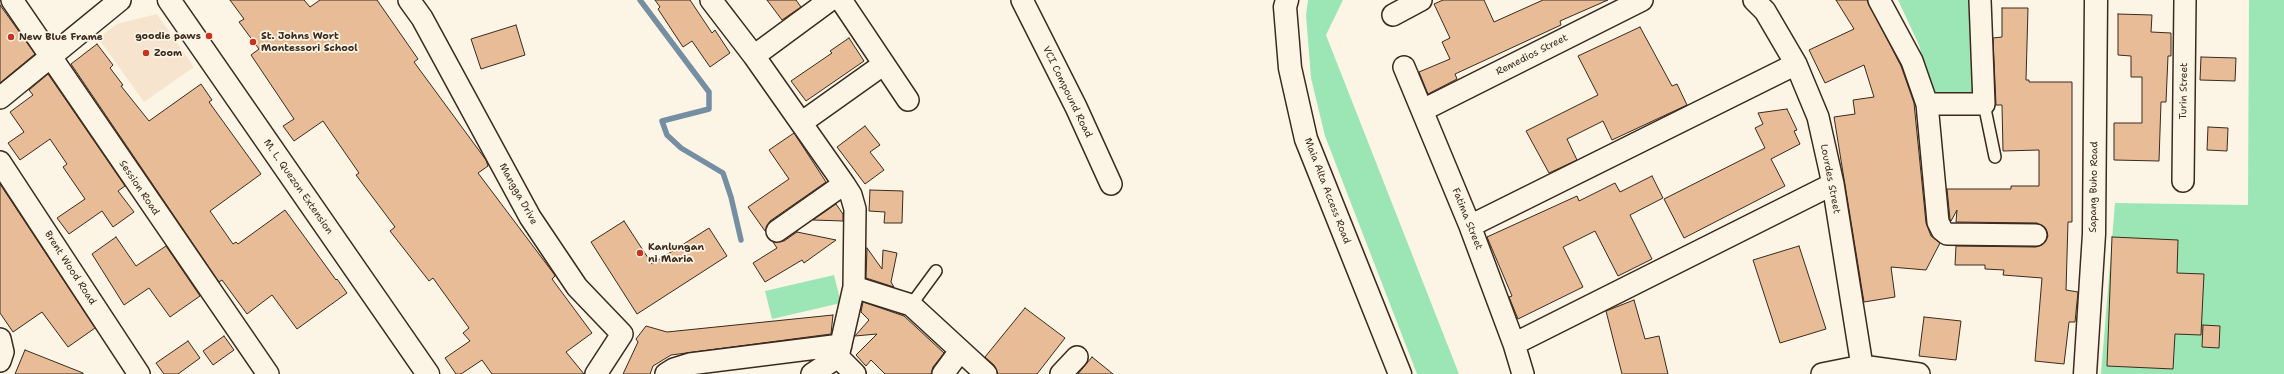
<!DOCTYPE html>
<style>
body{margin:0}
canvas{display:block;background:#fcf5e5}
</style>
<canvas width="2284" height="374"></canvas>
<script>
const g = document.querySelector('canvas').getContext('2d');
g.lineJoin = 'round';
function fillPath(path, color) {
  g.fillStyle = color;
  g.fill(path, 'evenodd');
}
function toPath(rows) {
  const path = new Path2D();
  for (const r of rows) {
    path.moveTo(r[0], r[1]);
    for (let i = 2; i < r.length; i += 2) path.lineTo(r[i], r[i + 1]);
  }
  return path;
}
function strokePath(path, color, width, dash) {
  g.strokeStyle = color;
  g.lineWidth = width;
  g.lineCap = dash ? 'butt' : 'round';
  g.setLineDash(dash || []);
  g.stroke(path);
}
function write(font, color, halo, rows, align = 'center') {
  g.font = font + ' "Shantell Sans",sans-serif';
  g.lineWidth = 3.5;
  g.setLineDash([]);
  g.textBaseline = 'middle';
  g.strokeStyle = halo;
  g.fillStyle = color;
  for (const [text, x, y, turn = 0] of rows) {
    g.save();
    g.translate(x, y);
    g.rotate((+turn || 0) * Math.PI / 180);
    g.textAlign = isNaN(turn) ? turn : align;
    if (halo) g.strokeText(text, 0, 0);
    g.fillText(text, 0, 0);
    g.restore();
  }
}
fillPath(toPath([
 [157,14,194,67,144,102,98,38,117,24]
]), '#f6e4ce');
fillPath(toPath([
 [1308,0,1343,0,1326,35,1459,374,1417,374,1325,136,1311,78,1306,15],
 [1898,0,1975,0,1977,95,1932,92,1919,45],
 [2249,0,2284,0,2284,374,2101,374,2115,203,2248,205],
 [834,275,841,303,772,319,765,291]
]), '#9ce6b5');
strokePath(toPath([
 [640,0,709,92,709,109,662,121,667,135,681,148,723,173,731,197,741,240]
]), '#758ea2', 5.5);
const building = toPath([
 [230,0,304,0,310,7,320,0,377,0,418,59,414,62,486,160,488,166,478,173,554,274,555,276,552,279,592,333,566,352,584,374,492,374,482,360,461,374,456,374,445,358,470,341,463,333,469,328,433,278,429,281,390,231,395,227,356,175,359,173,323,121,294,141,283,126,294,119,251,55,259,49,239,22,244,19,230,0],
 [655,0,690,0,712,33,715,30,730,53,710,67,692,41,683,47,658,9,660,7,655,0],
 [767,0,796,0,801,7,782,20,767,0],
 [1443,0,1484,0,1494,22,1543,0,1608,0,1560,21,1561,25,1455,74,1457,79,1428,94,1419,72,1450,59,1442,42,1450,38,1434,4,1443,0],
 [1836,0,1867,0,1901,66,1914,103,1926,223,1931,236,1940,243,1926,270,1891,267,1895,297,1864,302,1834,117,1855,114,1853,100,1874,97,1864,65,1825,83,1809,50,1854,29,1836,0],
 [0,5,35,54,0,83,0,5],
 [2002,8,2028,8,2026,80,2029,80,2029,82,2072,82,2072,222,2068,222,2066,290,2078,292,2075,322,2069,322,2064,364,2035,361,2042,278,2003,275,2004,270,1985,269,1985,265,1955,265,1956,246,2036,247,2042,245,2048,236,2046,229,2037,223,1956,222,1957,210,1951,221,1950,219,1947,189,2011,189,2011,186,2039,186,2039,150,2003,151,2002,105,1996,105,1993,38,2002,37,2002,8],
 [2118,14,2152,15,2151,32,2171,33,2171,56,2168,56,2166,102,2161,102,2159,161,2114,160,2114,123,2142,123,2142,77,2131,77,2131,56,2118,55,2118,14],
 [516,25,525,55,481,69,471,39,516,25],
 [1640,27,1672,86,1677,84,1687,105,1612,140,1603,121,1567,139,1577,160,1549,173,1526,131,1598,95,1578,56,1640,27],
 [849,38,864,61,806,101,791,81,832,53,830,51,849,38],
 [97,44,113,65,110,68,123,85,121,86,149,121,201,84,212,100,209,102,261,174,210,211,233,244,236,242,238,244,285,210,336,280,337,279,347,293,297,329,272,295,247,314,222,280,219,282,71,64,97,44],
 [2201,57,2236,58,2235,81,2200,80,2201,57],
 [48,74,125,186,118,191,134,212,113,227,102,211,69,234,57,218,85,199,63,167,67,164,50,139,20,160,8,143,24,132,10,112,33,95,29,90,48,74],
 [1787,109,1797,130,1794,131,1800,144,1771,159,1785,186,1684,238,1664,199,1765,148,1755,128,1763,124,1758,113,1787,109],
 [865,126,880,145,870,152,884,170,865,184,837,147,865,126],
 [2208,127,2228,128,2227,151,2207,150,2208,127],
 [794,133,826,182,770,221,765,231,748,207,789,179,769,150,794,133],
 [1652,176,1663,198,1630,215,1652,259,1618,276,1595,231,1563,247,1583,287,1518,319,1509,297,1512,296,1487,237,1577,196,1579,201,1615,183,1620,192,1652,176],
 [0,184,95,328,68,347,42,312,13,332,0,313,0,184],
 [870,190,903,191,902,223,884,223,885,212,869,211,870,190],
 [836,204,843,214,843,221,813,220,836,204],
 [624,221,652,264,709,228,727,256,637,314,591,242,624,221],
 [797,232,836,240,804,263,802,260,765,282,753,263,777,248,773,242,784,241,797,232],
 [116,237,136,266,166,246,200,296,170,317,149,288,124,305,92,254,116,237],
 [2112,237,2178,240,2177,273,2204,274,2201,335,2175,334,2173,369,2107,366,2112,237],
 [1799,246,1826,329,1780,343,1753,260,1799,246],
 [867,248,882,269,883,250,897,253,891,282,894,287,866,278,867,248],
 [1634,300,1645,339,1659,336,1668,374,1622,374,1606,311,1634,300],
 [863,302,904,316,944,353,933,367,931,374,885,374,871,360,866,366,856,355,877,334,855,336,869,320,861,312,863,302],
 [1025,308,1065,338,1037,374,998,374,994,365,985,357,1025,308],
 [833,315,831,334,671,355,653,366,650,374,623,374,638,342,636,339,646,326,667,332,833,315],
 [1924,317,1961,321,1956,360,1919,356,1924,317],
 [2203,325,2220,326,2219,348,2202,347,2203,325],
 [224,336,234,350,213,365,203,351,224,336],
 [188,341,200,358,178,374,164,374,156,363,188,341],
 [25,350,83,373,83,374,15,374,25,350],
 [1092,357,1113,374,1078,374,1092,357]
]);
fillPath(building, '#e7bc97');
strokePath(building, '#3b2a1e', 1);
const service = toPath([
 [1984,104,1995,157],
 [911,305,936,271]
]);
const minor = toPath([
 [12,0,268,374],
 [409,0,422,18,530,217,577,287,622,334,596,374],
 [711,0,754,56,844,184,851,195,855,209,854,287,838,357,812,374],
 [841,0,908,100],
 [1022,0,1076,107,1111,184],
 [1754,0,1765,11,1796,64,1818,117,1833,184,1862,366,1861,374],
 [1879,0,1912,61,1927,104,1938,222,1942,230,1947,234,2036,235],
 [1393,15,1421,0],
 [754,56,830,0],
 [1404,67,1470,226,1514,344,1523,374],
 [0,98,120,0],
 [1927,104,1984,104,1980,0],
 [1423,110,1642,0],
 [801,123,884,64],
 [0,162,139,374],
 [2183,181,2185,0],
 [1470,226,1796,64],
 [777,231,844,184],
 [854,287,911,305,986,374],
 [0,339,3,352,0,361],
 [1514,344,1833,184],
 [838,357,855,374],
 [666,374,674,369,690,364,841,345],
 [943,374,960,351],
 [1061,374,1077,357],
 [1822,374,1862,366,1919,374]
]);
const tertiary = toPath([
 [1287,0,1285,7,1290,68,1306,139,1400,374],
 [2085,374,2094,234,2096,0]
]);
const secondary = toPath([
 [169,0,428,374]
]);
strokePath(service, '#3b2a1e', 14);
strokePath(minor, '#3b2a1e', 24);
strokePath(tertiary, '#3b2a1e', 25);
strokePath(secondary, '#3b2a1e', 25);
strokePath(service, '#fcf5e5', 11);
strokePath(minor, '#fcf5e5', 21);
strokePath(tertiary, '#fcf5e5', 22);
strokePath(secondary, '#fcf5e5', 22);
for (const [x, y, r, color] of [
 [209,36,4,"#c8321e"],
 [11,37,4,"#c8321e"],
 [253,42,4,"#c8321e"],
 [146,53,4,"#c8321e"],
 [640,253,4,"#c8321e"]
]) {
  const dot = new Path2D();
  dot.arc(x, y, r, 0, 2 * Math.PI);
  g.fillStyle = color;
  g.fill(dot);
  strokePath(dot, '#fcf5e5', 1.5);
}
write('bold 10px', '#3b2a1e', '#fcf5e5', [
 ["goodie paws",201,36,"right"],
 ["St. Johns Wort",261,36],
 ["Montessori School",261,48],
 ["New Blue Frame",19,37],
 ["Zoom",154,53],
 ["Kanlungan",648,247],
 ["ni Maria",648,259]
], 'left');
write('10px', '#3b2a1e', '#fcf5e5', [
 ["Remedios Street",1532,55,-27],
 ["Turin Street",2184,91,-89],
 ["VCI Compound Road",1067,92,64],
 ["Lourdes Street",1830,179,79],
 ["M. L. Quezon Extension",298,187,55],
 ["Sapang Buho Road",2094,187,-89],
 ["Session Road",139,188,56],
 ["Maia Alta Access Road",1327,191,69],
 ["Mangga Drive",518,194,61],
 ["Fatima Street",1467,219,68],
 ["Brent Wood Road",70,268,57]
]);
</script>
